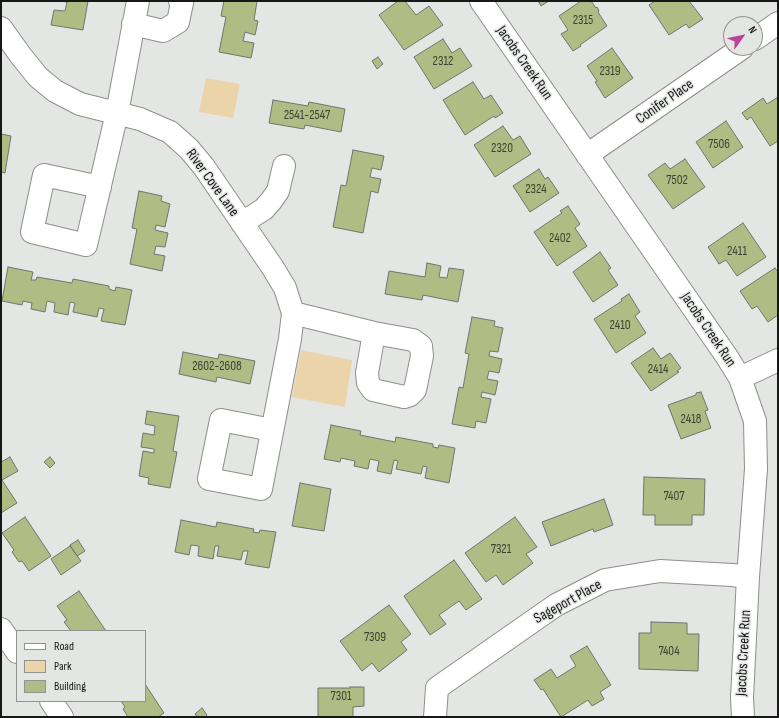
<!DOCTYPE html>
<style>
body{margin:0}
#map{position:relative;width:779px;height:718px;overflow:hidden;background:#e3e6e3;font-family:"Sofia Sans Condensed",sans-serif}
canvas{display:block}
.frame{position:absolute;inset:0;border:2px solid #161716;pointer-events:none}
.legend{position:absolute;left:16px;top:630px;width:130px;height:72px;box-sizing:border-box;background:#e3e6e3;border:1px solid #919391;margin:0;padding:5px 7px;list-style:none;font-size:12px;color:#161716}
.legend li{display:flex;align-items:center;gap:8px;height:20px}
.legend b{width:20px;border:1px solid #919391}
.north{position:absolute;left:723px;top:16px;width:40px;height:40px;box-sizing:border-box;background:#e3e6e3;border:1px solid #919391;border-radius:50%;rotate:57deg;font-size:11px;font-weight:700;line-height:16px;text-align:center;color:#161716}
.north::after{content:'';display:block;margin:auto;width:14px;height:18px;background:#bb4295;clip-path:polygon(50% 0,100% 100%,50% 72%,0 100%)}
</style>
<div id="map">
<canvas width="779" height="718"></canvas>
<div class="frame"></div>
<ul class="legend">
<li><b style="height:5px;background:#fff"></b>Road</li>
<li><b style="height:11px;background:#ecd4aa"></b>Park</li>
<li><b style="height:11px;background:#b1bb84"></b>Building</li>
</ul>
<div class="north">N</div>
</div>
<script>
const g = document.querySelector('canvas').getContext('2d');
g.lineJoin = 'round';
function fillPath(path, color) {
  g.fillStyle = color;
  g.fill(path, 'evenodd');
}
function toPath(rows) {
  const path = new Path2D();
  for (const r of rows) {
    path.moveTo(r[0], r[1]);
    for (let i = 2; i < r.length; i += 2) path.lineTo(r[i], r[i + 1]);
  }
  return path;
}
function strokePath(path, color, width, dash) {
  g.strokeStyle = color;
  g.lineWidth = width;
  g.lineCap = dash ? 'butt' : 'round';
  g.setLineDash(dash || []);
  g.stroke(path);
}
function write(font, color, halo, rows, align = 'center') {
  g.font = font + ' "Sofia Sans Condensed",sans-serif';
  g.lineWidth = 3;
  g.setLineDash([]);
  g.textBaseline = 'middle';
  g.strokeStyle = halo;
  g.fillStyle = color;
  for (const [text, x, y, turn = 0] of rows) {
    g.save();
    g.translate(x, y);
    g.rotate((+turn || 0) * Math.PI / 180);
    g.textAlign = isNaN(turn) ? turn : align;
    if (halo) g.strokeText(text, 0, 0);
    g.fillText(text, 0, 0);
    g.restore();
  }
}
fillPath(toPath([
 [206,78,240,84,233,118,199,112],
 [301,350,352,360,345,407,292,397]
]), '#ecd4aa');
const building = toPath([
 [58,1,88,1,83,30,51,25,54,10,65,11,67,2,58,1],
 [224,1,257,1,254,20,258,21,255,35,245,32,243,41,254,43,251,58,219,52,226,17,221,16,224,1],
 [398,1,405,1,416,15,429,6,443,25,404,50,379,15,398,1],
 [538,1,549,1,541,6,538,1],
 [581,1,591,1,596,8,597,7,599,11,598,12,607,26,580,45,581,46,573,51,561,34,568,30,559,16,581,1],
 [655,1,689,1,703,19,689,28,686,24,669,35,649,5,655,1],
 [443,39,452,53,460,48,472,66,434,89,414,57,443,39],
 [612,48,633,78,605,98,595,82,597,81,587,66,612,48],
 [378,57,383,64,377,69,372,61,378,57],
 [473,82,484,99,491,95,503,113,495,118,494,116,465,135,443,100,473,82],
 [778,97,778,141,770,146,751,117,747,120,742,113,763,98,767,104,778,97],
 [273,100,308,106,309,102,345,109,341,132,305,125,304,129,269,123,273,100],
 [726,121,743,147,713,168,696,142,726,121],
 [503,126,513,140,520,136,531,154,495,177,474,145,503,126],
 [1,134,11,136,5,173,1,172,1,134],
 [353,150,384,156,381,170,372,168,370,177,381,179,378,193,371,191,363,233,333,227,341,185,346,186,353,150],
 [685,159,705,187,673,209,648,175,665,163,670,169,685,159],
 [539,169,545,179,548,177,559,193,530,212,513,186,539,169],
 [139,191,162,196,161,201,170,204,165,227,156,225,155,230,168,233,165,247,156,246,154,254,165,256,162,271,130,264,137,229,132,228,139,191],
 [568,206,580,224,575,228,587,246,557,266,534,232,562,213,560,211,568,206],
 [743,223,766,257,737,276,726,260,719,264,708,247,743,223],
 [600,252,611,268,608,270,618,285,593,302,573,272,600,252],
 [427,263,441,266,439,277,447,278,449,268,464,270,458,302,423,295,422,300,385,294,389,271,425,277,427,263],
 [8,267,33,272,31,280,36,280,37,277,72,283,73,279,109,286,109,289,115,291,116,287,132,290,125,325,101,321,104,309,99,308,97,317,73,312,75,303,70,302,68,315,54,312,55,303,47,301,45,312,31,309,32,303,23,301,22,305,2,301,8,267],
 [775,268,778,272,778,315,768,322,757,306,752,309,740,291,775,268],
 [629,294,640,312,635,316,646,333,616,353,594,319,622,301,621,299,629,294],
 [472,317,495,321,494,326,503,328,498,352,490,351,489,356,502,359,499,373,489,371,487,379,498,381,495,395,482,392,481,397,491,399,486,423,476,421,475,428,452,424,459,387,463,388,469,354,465,353,472,317],
 [653,348,661,359,670,353,681,368,677,371,679,372,651,391,631,363,653,348],
 [183,352,218,359,219,354,255,361,250,384,217,377,216,382,179,374,183,352],
 [701,392,708,410,705,411,711,428,681,439,668,405,696,395,696,393,701,392],
 [147,411,179,416,173,451,177,452,170,488,148,484,149,478,139,476,143,451,154,453,154,449,141,447,143,433,154,435,155,426,145,424,147,411],
 [331,425,361,431,360,435,395,442,396,437,433,444,433,447,438,448,439,445,455,448,449,483,425,478,427,467,423,466,421,474,396,469,398,461,394,460,391,474,377,471,379,461,370,459,368,469,354,466,355,461,341,458,340,462,324,459,331,425],
 [10,457,18,471,2,480,17,503,1,513,1,462,10,457],
 [50,457,55,463,50,468,44,462,50,457],
 [644,477,705,479,704,515,692,515,692,525,655,525,655,515,643,515,644,477],
 [300,483,331,489,324,531,292,526,300,483],
 [604,499,613,525,594,532,593,529,551,546,542,522,604,499],
 [25,517,51,556,29,571,22,561,19,562,12,552,14,550,2,533,25,517],
 [515,517,537,547,526,554,533,563,503,585,496,575,486,582,465,553,515,517],
 [181,520,216,527,217,522,254,529,253,532,259,533,260,530,276,532,269,568,245,564,248,551,243,551,241,560,217,556,219,546,215,546,213,559,198,556,199,546,191,545,189,555,175,552,181,520],
 [78,540,85,551,77,556,70,545,78,540],
 [70,546,81,561,61,575,51,559,70,546],
 [454,560,482,599,466,610,459,601,439,615,446,624,430,635,404,596,454,560],
 [79,591,106,631,71,631,64,622,67,620,57,606,79,591],
 [389,605,411,634,401,642,407,650,379,672,372,663,362,671,340,641,389,605],
 [651,622,687,623,687,634,699,634,698,671,639,669,639,633,651,633,651,622],
 [587,646,611,685,600,692,604,699,592,706,588,700,561,717,543,689,541,690,534,680,551,669,557,678,576,666,570,656,587,646],
 [145,684,164,713,158,717,128,717,123,709,125,707,121,701,145,701,145,684],
 [350,687,364,687,364,706,353,707,353,717,318,717,318,688,351,688,350,687],
 [202,708,207,715,205,717,197,717,195,714,202,708]
]);
fillPath(building, '#b1bb84');
strokePath(building, '#727370', 1);
const minor = toPath([
 [481,1,727,357,740,378,755,421,756,469,748,577,742,698,743,717],
 [133,24,163,31,178,22,182,3,180,1],
 [1,28,21,56,38,77,55,91,80,104,140,119,170,132,189,149,204,167,273,268,285,288,293,313,290,339,261,489,209,479,221,420,272,430],
 [755,39,778,23],
 [587,155,742,48],
 [100,187,44,175,32,232,86,245,117,113,138,1],
 [242,223,264,209,271,201,278,191,284,166],
 [293,313,374,333,413,340,421,346,422,356,415,390,410,395,404,397,373,390,368,383,367,373,374,333],
 [740,378,778,360],
 [1,629,17,652],
 [51,701,62,717],
 [435,717,437,688,556,605,605,580,660,571,732,575,748,577]
]);
strokePath(minor, '#8c8f8c', 24);
strokePath(minor, '#fff', 22);
write('13px', '#3d4032', null, [
 ["2315",583,21],
 ["2312",443,62],
 ["2319",610,72],
 ["2541-2547",307,116],
 ["7506",719,145],
 ["2320",502,149],
 ["7502",677,181],
 ["2324",536,190],
 ["2402",560,239],
 ["2411",737,252],
 ["2410",620,326],
 ["2602-2608",217,367],
 ["2414",658,370],
 ["2418",691,420],
 ["7407",674,497],
 ["7321",501,550],
 ["7309",375,638],
 ["7404",669,652],
 ["7301",341,697]
]);
write('15px', '#161716', '#e3e6e3', [
 ["Jacobs Creek Run",524,63,55],
 ["Conifer Place",665,102,-35],
 ["River Cove Lane",212,183,54],
 ["Jacobs Creek Run",708,330,56],
 ["Sageport Place",568,602,-29],
 ["Jacobs Creek Run",744,653,-87]
]);
</script>
